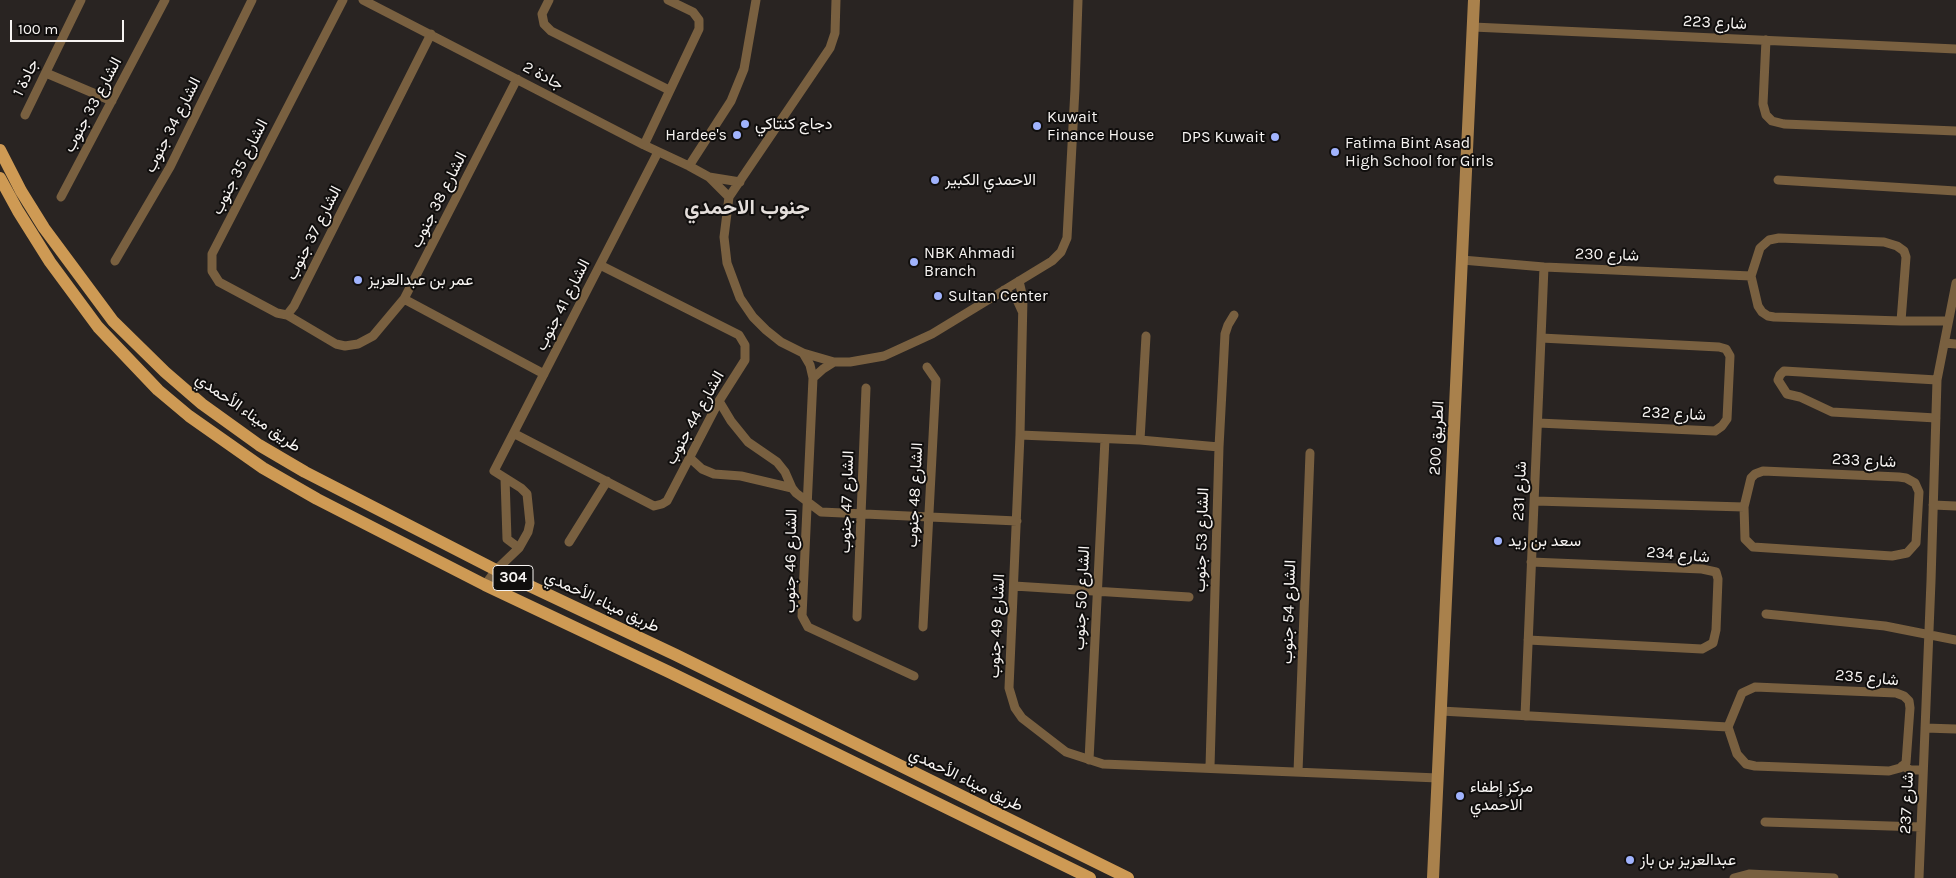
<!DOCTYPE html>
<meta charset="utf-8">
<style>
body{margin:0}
#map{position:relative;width:1956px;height:878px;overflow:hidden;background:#292422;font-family:Karla,sans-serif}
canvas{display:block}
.scale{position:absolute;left:10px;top:20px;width:114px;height:22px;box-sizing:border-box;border:2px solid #f7f4f2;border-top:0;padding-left:6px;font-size:15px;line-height:18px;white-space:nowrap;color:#f7f4f2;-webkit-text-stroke:4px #100e0d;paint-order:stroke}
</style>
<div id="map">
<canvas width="1956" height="878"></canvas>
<div class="scale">100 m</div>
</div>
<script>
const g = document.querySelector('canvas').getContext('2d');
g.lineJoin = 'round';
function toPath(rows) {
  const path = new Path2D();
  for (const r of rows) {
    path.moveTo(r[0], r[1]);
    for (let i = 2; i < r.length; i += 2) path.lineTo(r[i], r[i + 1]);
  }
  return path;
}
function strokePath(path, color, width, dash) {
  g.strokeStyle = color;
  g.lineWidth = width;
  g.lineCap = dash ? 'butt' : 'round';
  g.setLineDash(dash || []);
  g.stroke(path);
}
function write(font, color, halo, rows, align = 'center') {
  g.font = font + ' Karla,Vazirmatn,sans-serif';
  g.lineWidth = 4;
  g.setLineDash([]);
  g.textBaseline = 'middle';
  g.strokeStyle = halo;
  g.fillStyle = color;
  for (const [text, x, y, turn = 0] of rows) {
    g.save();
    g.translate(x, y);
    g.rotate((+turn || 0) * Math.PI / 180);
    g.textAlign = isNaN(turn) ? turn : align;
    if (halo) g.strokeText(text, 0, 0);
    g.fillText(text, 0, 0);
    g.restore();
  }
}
strokePath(toPath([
 [343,0,212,254,212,271,219,282,277,313,287,315,336,344,345,346,358,344,373,336,404,299],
 [363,0,644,145,689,166,709,177,729,197],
 [549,0,542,14,544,24,551,31,669,90],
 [836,0,835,33,830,48,729,197,724,237,727,263,740,298,753,317,766,330,781,342,803,353,834,362,850,362,884,356,932,334,1052,261,1061,252,1067,238,1075,89,1078,0],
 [1473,27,1956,49],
 [1766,40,1763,104,1766,115,1772,121,1784,124,1956,131],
 [46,73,112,101],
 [517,79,404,299,544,374],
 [25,115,81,0],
 [644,145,699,29,699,20,693,12,668,0],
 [689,166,731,101,744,69,756,0],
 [709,177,740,182],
 [1778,180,1956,191],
 [61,197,165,0],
 [1462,260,1544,267,1751,276],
 [115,261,170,167,252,0],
 [1019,281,1023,298,1020,435,1009,688,1015,708,1022,718,1066,752,1103,764,1438,778],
 [1004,290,1017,300,1022,311],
 [287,315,294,306,431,34],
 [1901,321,1906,257,1904,251,1897,246,1884,242,1779,238,1769,240,1760,248,1751,276,1758,306,1762,312,1768,316,1774,317,1901,321,1948,321],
 [1945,343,1956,344],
 [803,353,810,365,813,378,802,616,808,627,914,676],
 [813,378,823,369,834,362],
 [719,401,731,421,748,442,777,462,785,472,792,488,796,493,821,512,1017,521],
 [1936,418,1832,412,1800,397,1787,394,1778,380,1780,375,1784,371,1937,380],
 [1538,423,1715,431,1722,426,1727,419,1730,356,1726,349,1719,347,1541,338],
 [515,434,654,506,662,504,667,501,719,401,745,360,745,345,739,335,600,265],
 [1020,435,1140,440,1219,447],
 [1140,440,1146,336],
 [690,458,702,469,714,474,741,476,792,488],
 [505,478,507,539,519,548],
 [1535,501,1744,507,1745,539,1753,547,1892,556,1907,553,1916,543,1919,492,1915,483,1906,478,1899,477,1763,471,1755,474,1751,478,1744,507],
 [1933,505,1956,506],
 [569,542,607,481],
 [485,585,496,570,519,548,528,532,530,523,527,494,521,488,494,471,658,152],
 [1014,586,1189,597],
 [1766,614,1885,626,1956,640],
 [857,617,866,388],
 [923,627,936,380,927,367],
 [1528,640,1702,649,1713,643,1716,630,1718,579,1716,572,1702,569,1531,562],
 [1755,687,1896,693,1904,696,1909,701,1910,708,1906,763,1900,768,1889,771,1755,766,1746,764,1737,754,1728,727,1742,693,1755,687],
 [1441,711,1728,727],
 [1525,716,1544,267],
 [1925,728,1956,729],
 [1089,760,1105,439],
 [1902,766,1911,770,1923,770],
 [1210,767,1219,447,1225,334,1228,325,1234,315],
 [1298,772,1310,453],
 [1765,822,1921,827],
 [1734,878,1749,874,1834,878],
 [1919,878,1931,581,1937,380,1956,283]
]), '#796040', 9);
strokePath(toPath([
 [1433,878,1474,0]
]), '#a9814c', 12);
strokePath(toPath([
 [0,150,21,191,44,228,113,321,165,372,202,404,259,445,305,472,496,570,676,655,1128,878],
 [0,178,18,211,50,262,98,327,158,390,189,416,263,468,317,499,485,585,669,672,1090,878]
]), '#ce9a54', 12);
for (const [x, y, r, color] of [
 [745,124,5,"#a0b3fd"],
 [1037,126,5,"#a0b3fd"],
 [737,135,5,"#a0b3fd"],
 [1275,137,5,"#a0b3fd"],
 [1335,152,5,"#a0b3fd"],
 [935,180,5,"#a0b3fd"],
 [914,262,5,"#a0b3fd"],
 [358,280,5,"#a0b3fd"],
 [938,296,5,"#a0b3fd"],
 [1498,541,5,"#a0b3fd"],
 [1460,796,5,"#a0b3fd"],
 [1630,860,5,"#a0b3fd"]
]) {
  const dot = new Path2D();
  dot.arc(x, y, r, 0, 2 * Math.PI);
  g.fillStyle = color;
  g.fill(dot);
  strokePath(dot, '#100e0d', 2);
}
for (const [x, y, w] of [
 [513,578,40]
]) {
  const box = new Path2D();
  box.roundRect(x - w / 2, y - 12.5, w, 25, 4);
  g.fillStyle = '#100e0d';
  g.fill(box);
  strokePath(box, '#f7f4f2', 1);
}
write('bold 15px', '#f7f4f2', null, [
 ["304",513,578]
]);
write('16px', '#f7f4f2', '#100e0d', [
 ["شارع 223",1715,23,3],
 ["جادة 2",543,76,28],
 ["جادة 1",26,78,-64],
 ["الشارع 33 جنوب",93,105,-62],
 ["الشارع 34 جنوب",173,125,-63],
 ["الشارع 35 جنوب",240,167,-63],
 ["الشارع 38 جنوب",439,200,-63],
 ["الشارع 37 جنوب",314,233,-63],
 ["شارع 230",1607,255,2],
 ["الشارع 41 جنوب",563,305,-63],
 ["طريق ميناء الأحمدي",248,413,35],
 ["شارع 232",1674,414,3],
 ["الشارع 44 جنوب",695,418,-61],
 ["الطريق 200",1437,438,-87],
 ["شارع 233",1864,461,3],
 ["شارع 231",1520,491,-87],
 ["الشارع 48 جنوب",915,495,-87],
 ["الشارع 47 جنوب",847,502,-88],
 ["الشارع 53 جنوب",1202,540,-88],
 ["شارع 234",1678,555,5],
 ["الشارع 46 جنوب",791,561,-89],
 ["الشارع 50 جنوب",1082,598,-87],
 ["طريق ميناء الأحمدي",602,602,25],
 ["الشارع 54 جنوب",1289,612,-88],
 ["الشارع 49 جنوب",997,626,-87],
 ["شارع 235",1867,678,5],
 ["طريق ميناء الأحمدي",966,780,26],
 ["شارع 237",1907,803,-87]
]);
write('16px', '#f7f4f2', '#100e0d', [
 ["Kuwait",1047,117],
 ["Finance House",1047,135],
 ["دجاج كنتاكي",755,124],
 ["Hardee's",727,135,"right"],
 ["DPS Kuwait",1265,137,"right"],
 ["Fatima Bint Asad",1345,143],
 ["High School for Girls",1345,161],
 ["الاحمدي الكبير",945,180],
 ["NBK Ahmadi",924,253],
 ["Branch",924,271],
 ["عمر بن عبدالعزيز",368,280],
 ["Sultan Center",948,296],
 ["سعد بن زيد",1508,541],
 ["مركز إطفاء",1470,787],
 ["الاحمدي",1470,805],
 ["عبدالعزيز بن باز",1640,860]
], 'left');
write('bold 21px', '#e4dedb', '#100e0d', [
 ["جنوب الاحمدي",747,208]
]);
</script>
